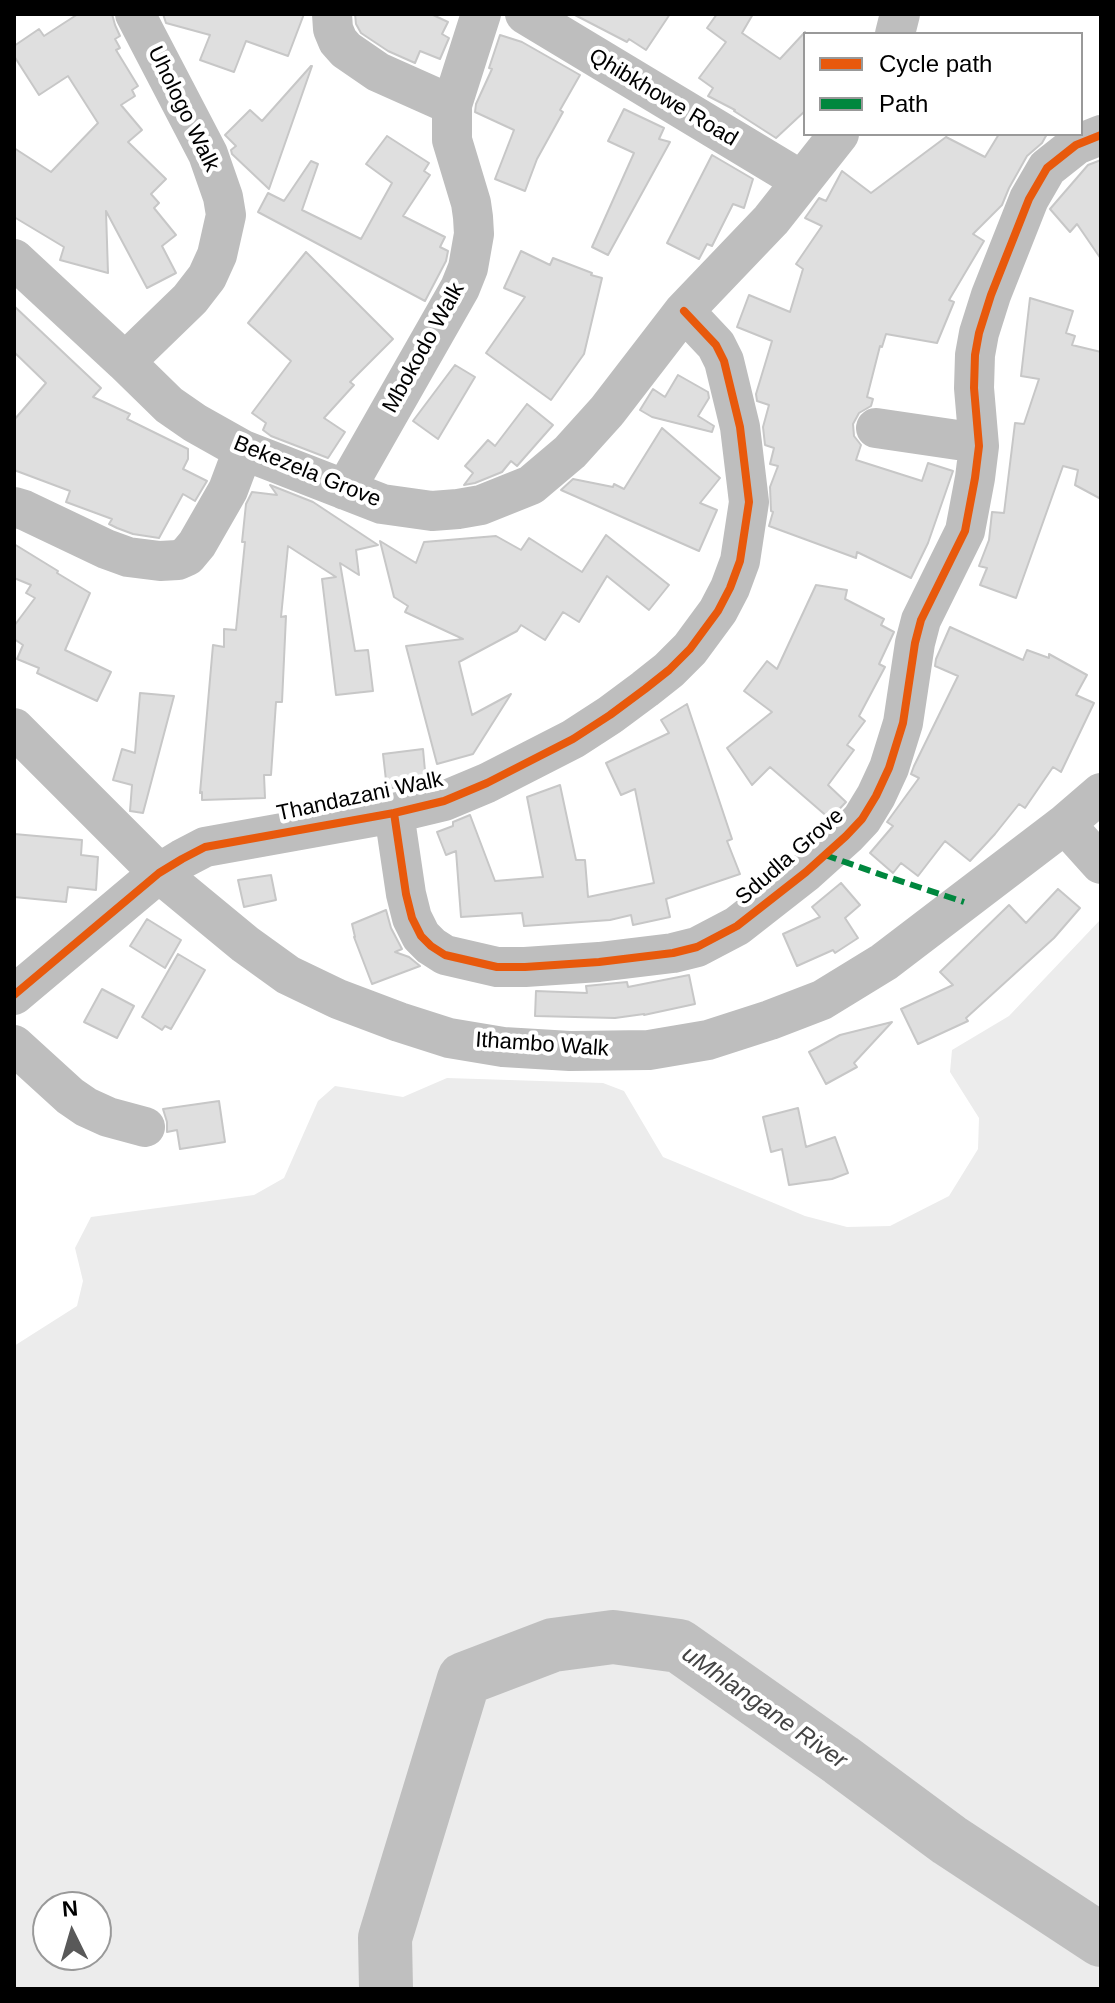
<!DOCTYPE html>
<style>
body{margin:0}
#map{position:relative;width:1115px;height:2003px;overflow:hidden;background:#fff;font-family:Helvetica,sans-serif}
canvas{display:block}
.frame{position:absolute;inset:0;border:16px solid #000;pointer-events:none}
.legend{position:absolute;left:803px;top:32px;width:280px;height:104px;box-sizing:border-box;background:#fff;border:2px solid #999;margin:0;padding:10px 14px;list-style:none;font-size:24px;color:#000}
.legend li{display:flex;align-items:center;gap:16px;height:40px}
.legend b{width:40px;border:2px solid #999}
.north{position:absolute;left:32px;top:1891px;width:80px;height:80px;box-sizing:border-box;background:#fff;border:2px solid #999;border-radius:50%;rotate:355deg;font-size:22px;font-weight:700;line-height:32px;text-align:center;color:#000}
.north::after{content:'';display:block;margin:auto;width:28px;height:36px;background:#595959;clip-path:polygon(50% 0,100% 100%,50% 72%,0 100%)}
</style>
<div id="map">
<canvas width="1115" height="2003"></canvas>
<div class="frame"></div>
<ul class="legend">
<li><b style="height:10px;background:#e8590c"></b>Cycle path</li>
<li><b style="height:10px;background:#00873e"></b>Path</li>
</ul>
<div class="north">N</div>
</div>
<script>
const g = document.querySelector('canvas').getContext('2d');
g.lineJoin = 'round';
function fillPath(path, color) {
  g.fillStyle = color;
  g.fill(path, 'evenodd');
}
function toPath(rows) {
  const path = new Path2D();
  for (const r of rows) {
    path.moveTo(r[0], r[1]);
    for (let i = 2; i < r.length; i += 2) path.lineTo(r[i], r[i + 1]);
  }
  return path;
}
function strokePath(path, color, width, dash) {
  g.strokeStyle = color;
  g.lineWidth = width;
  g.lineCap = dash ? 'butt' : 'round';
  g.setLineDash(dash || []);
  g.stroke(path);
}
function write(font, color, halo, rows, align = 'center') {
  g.font = font + ' Helvetica,sans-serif';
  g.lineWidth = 8;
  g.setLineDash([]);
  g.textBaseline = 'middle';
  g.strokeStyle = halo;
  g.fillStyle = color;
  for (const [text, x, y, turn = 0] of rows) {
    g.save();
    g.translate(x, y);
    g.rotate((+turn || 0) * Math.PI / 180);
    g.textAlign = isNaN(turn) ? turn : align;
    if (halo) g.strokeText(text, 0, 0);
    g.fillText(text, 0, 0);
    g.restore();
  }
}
fillPath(toPath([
 [1101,919,1101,1989,14,1989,14,1346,77,1306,83,1281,75,1248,91,1217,254,1195,284,1178,318,1101,335,1086,403,1097,447,1078,603,1083,624,1091,663,1157,805,1216,847,1227,890,1226,949,1196,978,1149,979,1118,950,1072,952,1050,1009,1016],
 [48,1907,96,1907,96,1955,48,1955]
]), '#ececec');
strokePath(toPath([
 [386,1989,385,1938,464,1679,553,1645,613,1637,679,1646,841,1760,949,1840,1101,1940]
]), '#bfbfbf', 54);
const building = toPath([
 [78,14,112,14,115,25,120,36,115,39,120,48,116,50,138,86,132,90,135,96,121,105,142,130,128,142,166,179,151,194,159,203,154,208,176,235,162,246,176,273,147,288,106,211,108,273,60,260,64,247,14,217,14,148,51,172,98,123,68,76,39,95,14,56,14,46,39,29,44,36,78,14],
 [163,14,304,14,288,56,246,41,234,72,200,60,210,35,166,23,163,14],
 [355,14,431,14,448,22,442,34,449,38,440,59,420,51,415,63,388,51,361,33,356,24,355,14],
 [573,14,670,14,646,50,629,39,627,42,573,14],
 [717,14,753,14,742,33,780,59,805,32,805,111,776,138,734,111,735,110,708,96,713,88,699,78,726,42,707,28,717,14],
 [500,35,522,42,580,75,560,110,563,112,537,159,525,191,495,179,514,130,475,112,476,104,492,69,489,68,500,35],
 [311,66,312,66,269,189,232,154,231,150,236,146,225,135,250,110,262,121,311,66],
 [624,109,664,128,659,139,670,142,608,255,592,247,634,153,608,141,624,109],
 [999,134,1047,134,1042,143,1027,156,1009,188,1002,205,973,234,984,241,949,300,954,302,937,343,886,334,882,347,880,346,867,397,873,399,871,406,859,413,853,424,854,436,861,445,856,460,922,481,928,463,953,471,928,543,911,578,857,552,856,558,769,526,773,512,771,511,770,487,778,466,770,464,774,448,765,445,763,427,769,405,757,401,756,394,772,341,737,327,749,295,790,312,803,269,796,264,822,226,805,218,819,198,826,201,842,171,871,193,946,137,985,157,999,134],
 [387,136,429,163,424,171,430,175,403,216,445,237,440,247,448,251,446,261,425,301,258,212,268,193,284,201,311,161,318,164,302,210,361,239,392,183,366,164,387,136],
 [712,155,753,179,744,208,733,204,712,246,707,244,699,259,667,243,712,155],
 [1101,160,1101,259,1077,224,1070,232,1050,209,1088,165,1101,160],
 [521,251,550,265,553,258,592,273,591,275,602,278,584,354,551,400,486,353,525,297,504,288,521,251],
 [306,252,393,339,350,382,354,385,324,418,345,432,328,458,271,436,263,430,266,423,252,413,291,361,248,323,306,252],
 [1030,298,1073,311,1066,333,1075,336,1072,345,1101,352,1101,499,1075,485,1078,470,1063,466,1016,598,980,585,987,568,979,566,989,540,992,512,1004,513,1015,423,1024,424,1039,379,1021,376,1030,298],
 [14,306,101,388,93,397,130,414,127,419,188,449,188,459,183,469,207,481,195,501,183,494,159,538,133,534,117,528,109,524,112,519,66,502,70,491,14,470,14,420,46,383,14,352,14,306],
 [455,365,475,377,438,439,413,421,455,365],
 [678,375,708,392,709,398,698,416,714,426,712,432,652,417,640,410,653,389,665,397,678,375],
 [527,404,553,425,517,466,511,461,502,472,475,483,464,485,473,473,465,466,488,440,495,446,527,404],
 [662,428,720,478,700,503,717,510,699,551,561,490,573,479,613,487,614,484,624,489,662,428],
 [270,485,313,502,378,545,356,550,359,575,340,563,355,651,368,650,373,691,336,695,322,579,336,577,288,546,281,617,286,616,282,702,276,702,271,775,264,775,265,798,202,800,202,792,200,793,213,645,224,647,224,629,236,630,245,542,242,542,246,504,252,492,277,495,270,485],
 [606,535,669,585,649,610,607,576,579,622,563,612,545,640,521,625,517,631,459,662,472,715,511,694,473,754,437,764,406,646,463,639,405,612,408,606,394,597,380,541,416,563,424,542,496,536,521,550,529,538,582,572,606,535],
 [14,544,58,571,57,573,90,593,65,650,111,672,97,701,37,673,39,668,17,659,23,645,14,639,14,626,35,598,26,593,31,585,14,578,14,544],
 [816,585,847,590,845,599,884,619,881,625,894,632,879,664,885,667,859,716,865,721,847,745,854,750,828,785,846,802,830,819,770,767,752,785,727,748,772,712,744,691,767,661,777,669,816,585],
 [950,627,1023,660,1027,650,1049,658,1049,654,1087,675,1076,695,1094,703,1061,772,1053,767,1025,808,1019,804,995,834,970,861,945,841,918,876,901,863,893,873,870,853,893,826,887,822,919,778,911,774,914,766,958,676,935,666,936,659,950,627],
 [140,693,174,696,143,813,130,811,132,785,113,780,122,749,135,753,140,693],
 [687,704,732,839,727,841,740,874,666,899,670,917,633,925,631,915,610,920,524,926,522,913,461,917,456,851,446,855,437,832,453,826,453,822,470,815,495,881,543,877,527,797,560,785,576,860,585,860,588,897,654,883,635,789,621,795,606,763,669,733,661,720,687,704],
 [423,749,426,782,387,789,383,754,423,749],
 [14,834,82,840,81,855,98,857,96,890,68,887,66,902,14,897,14,834],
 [271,875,276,900,244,907,238,880,271,875],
 [841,883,860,905,845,918,858,938,835,953,833,950,797,966,783,934,820,917,812,907,841,883],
 [1058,889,1080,908,1054,938,966,1018,968,1021,918,1044,901,1009,953,985,940,972,1009,905,1026,923,1058,889],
 [386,910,391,928,402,949,395,952,409,957,420,966,372,984,354,937,355,937,352,924,386,910],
 [147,919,181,940,165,968,130,946,147,919],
 [178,954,205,970,171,1029,165,1026,162,1030,142,1017,178,954],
 [689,975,695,1004,644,1015,644,1014,615,1018,535,1016,536,991,587,993,586,986,627,982,628,987,689,975],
 [102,989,134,1006,117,1038,84,1022,102,989],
 [892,1022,854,1063,857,1067,826,1084,809,1052,840,1035,892,1022],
 [219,1101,225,1142,180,1149,177,1130,167,1132,167,1122,163,1109,219,1101],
 [798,1108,806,1147,835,1137,848,1173,832,1179,789,1185,782,1149,771,1152,763,1117,798,1108]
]);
fillPath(building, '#dfdfdf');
strokePath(building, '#c7c7c7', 2);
strokePath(toPath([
 [332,14,333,29,338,41,346,50,378,72,452,105],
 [525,14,802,181],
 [895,34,900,14],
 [14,259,125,362,169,405,195,423,243,450,382,504,432,511,458,509,481,505,531,485,570,452,607,411,684,311,771,220,839,134],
 [125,362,190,299,207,277,217,255,226,215,223,197,208,154,135,14],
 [876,428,978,443],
 [345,490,460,288,468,268,474,234,473,217,471,203,452,140,452,105,481,14],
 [14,507,24,510,106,549,128,557,160,561,178,560,187,556,197,544,228,490,243,450],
 [14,728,159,873,245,944,288,975,338,999,399,1022,449,1038,503,1047,570,1051,649,1050,708,1040,770,1020,822,1000,884,962,1065,824,1101,793],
 [394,813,406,894,412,918,421,936,431,946,445,955,497,967,525,967,599,962,673,953,697,947,737,926,806,872,846,836,862,819,876,796,889,768,903,723,915,643,921,620,965,531,975,478,979,446,974,388,975,355,979,333,991,295,1029,199,1047,168,1076,145,1101,135],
 [1065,824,1101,864],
 [14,995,159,873,182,859,205,847,394,813,444,801,487,783,573,739,610,715,645,689,669,670,690,649,718,611,730,588,740,561,749,502,740,427,724,361,716,345,684,311],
 [14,1045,70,1096,86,1107,108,1117,145,1127]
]), '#bebebe', 40);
strokePath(toPath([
 [825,855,882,875,964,902]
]), '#00873e', 6, [12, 6]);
strokePath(toPath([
 [394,813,406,894,412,918,421,936,431,946,445,955,497,967,525,967,599,962,673,953,697,947,737,926,806,872,846,836,862,819,876,796,889,768,903,723,915,643,921,620,965,531,975,478,979,446,974,388,975,355,979,333,991,295,1029,199,1047,168,1076,145,1101,135],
 [14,995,159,873,182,859,205,847,394,813,444,801,487,783,573,739,610,715,645,689,669,670,690,649,718,611,730,588,740,561,749,502,740,427,724,361,716,345,684,311]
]), '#e8590c', 8);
write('22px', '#000', '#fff', [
 ["Qhibkhowe Road",663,98,31],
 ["Uhologo Walk",183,109,64],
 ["Mbokodo Walk",424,348,-61],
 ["Bekezela Grove",307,472,22],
 ["Thandazani Walk",360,797,-12],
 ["Sdudla Grove",790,857,-41],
 ["Ithambo Walk",542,1045,4]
]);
write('italic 24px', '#444', '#fff', [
 ["uMhlangane River",764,1708,35]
]);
</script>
